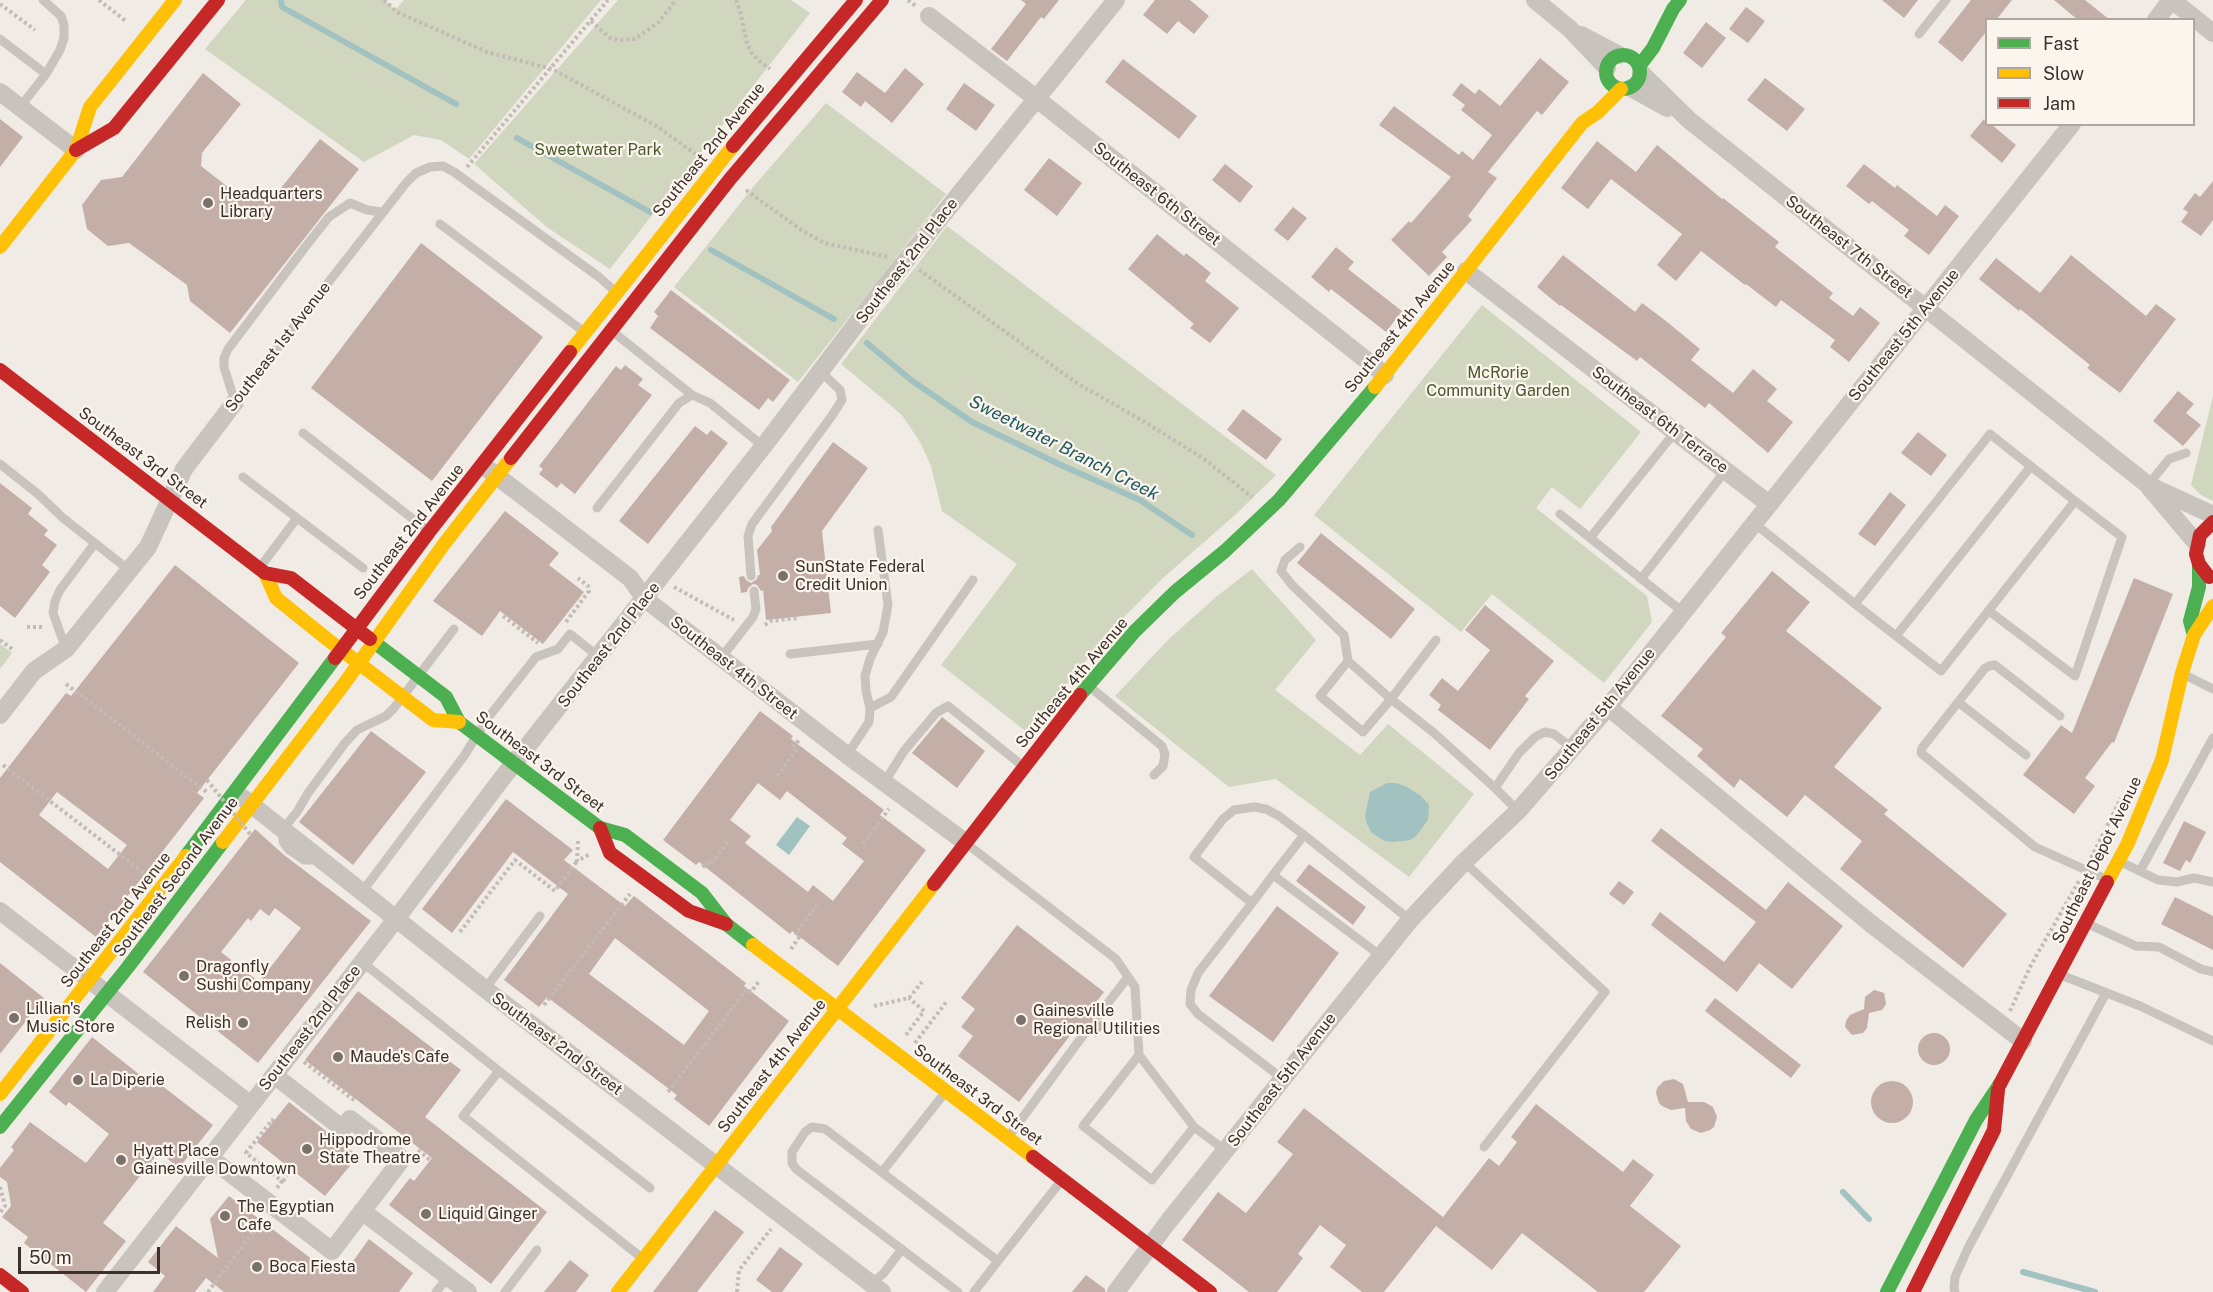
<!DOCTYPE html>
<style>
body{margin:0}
#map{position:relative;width:2213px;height:1292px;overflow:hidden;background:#f0ebe5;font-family:"Public Sans",sans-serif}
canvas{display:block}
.legend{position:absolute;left:1985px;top:18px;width:210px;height:108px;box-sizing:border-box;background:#fbf5ee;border:2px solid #aea6a0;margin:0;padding:8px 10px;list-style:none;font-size:18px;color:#3b302b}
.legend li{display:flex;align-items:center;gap:12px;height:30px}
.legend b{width:30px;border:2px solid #aea6a0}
.scale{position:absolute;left:18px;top:1247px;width:142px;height:27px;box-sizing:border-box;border:3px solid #3b302b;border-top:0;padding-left:8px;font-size:18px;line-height:21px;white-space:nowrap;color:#3b302b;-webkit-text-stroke:4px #fbf5ee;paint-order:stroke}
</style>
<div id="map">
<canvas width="2213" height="1292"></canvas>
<ul class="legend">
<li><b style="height:8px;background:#4caf50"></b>Fast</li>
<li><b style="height:8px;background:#ffc107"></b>Slow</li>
<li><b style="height:8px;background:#c62828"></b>Jam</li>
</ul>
<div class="scale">50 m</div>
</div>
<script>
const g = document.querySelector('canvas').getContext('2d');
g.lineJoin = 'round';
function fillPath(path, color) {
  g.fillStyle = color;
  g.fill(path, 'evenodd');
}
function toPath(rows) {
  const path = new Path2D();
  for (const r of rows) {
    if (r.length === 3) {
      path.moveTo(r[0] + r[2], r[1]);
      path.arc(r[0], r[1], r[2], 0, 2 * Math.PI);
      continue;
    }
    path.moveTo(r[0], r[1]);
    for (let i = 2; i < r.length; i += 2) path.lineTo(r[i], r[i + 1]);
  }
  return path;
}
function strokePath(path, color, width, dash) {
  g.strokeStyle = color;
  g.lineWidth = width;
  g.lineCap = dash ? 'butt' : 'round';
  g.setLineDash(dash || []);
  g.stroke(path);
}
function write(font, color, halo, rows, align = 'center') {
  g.font = font + ' "Public Sans",sans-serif';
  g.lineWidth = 4.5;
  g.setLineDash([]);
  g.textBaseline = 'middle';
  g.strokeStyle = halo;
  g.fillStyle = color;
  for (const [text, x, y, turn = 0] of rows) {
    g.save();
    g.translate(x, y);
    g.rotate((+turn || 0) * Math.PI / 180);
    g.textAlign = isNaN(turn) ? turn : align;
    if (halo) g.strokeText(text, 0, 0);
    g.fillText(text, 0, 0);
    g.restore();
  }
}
fillPath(toPath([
 [246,0,384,0,395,10,404,0,601,0,469,159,441,140,414,135,364,162,205,49],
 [618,0,791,0,810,13,610,269,548,228,474,164],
 [826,103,946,194,798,382,674,287,753,187],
 [947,226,1276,475,1235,515,1163,578,1126,615,1089,657,1028,733,941,665,1017,564,942,511,931,466,920,442,902,415,841,364],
 [1482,305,1641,432,1580,509,1552,487,1536,508,1647,596,1652,622,1604,683,1492,594,1461,632,1314,515],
 [2213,396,2213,501,2201,495,2191,485],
 [1252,569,1316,640,1275,690,1360,755,1388,724,1474,794,1409,877,1276,779,1229,787,1115,696,1169,639,1216,597],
 [0,644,12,653,0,669]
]), '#d1d6bf');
fillPath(toPath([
 [1387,783,1396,783,1407,787,1421,796,1429,805,1428,820,1416,836,1410,840,1394,842,1384,841,1371,832,1367,824,1365,815,1370,792],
 [797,817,810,826,789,855,776,845]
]), '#a1c2c1');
strokePath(toPath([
 [281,0,282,7,456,104],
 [517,138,650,212],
 [711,250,834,319],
 [867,343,911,380,972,422,1063,466,1140,500,1192,535],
 [1843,1192,1869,1219],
 [2023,1272,2095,1292]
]), '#a1c2c1', 6);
fillPath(toPath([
 [1021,0,1059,0,1044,19,1041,17,1007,61,991,49,1026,4],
 [1155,0,1190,0,1209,16,1194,34,1178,21,1167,34,1143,15],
 [1882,0,1918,0,1904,18],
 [1971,0,2012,0,1996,20,1986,20,1986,32,1962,62,1938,42],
 [2054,0,2085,0,2110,20,2078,20],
 [1746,7,1765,21,1748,43,1729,29],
 [1706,22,1726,38,1702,68,1683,53],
 [1540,58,1569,82,1542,115,1537,111,1488,172,1497,178,1468,216,1472,220,1442,252,1447,257,1429,276,1391,240,1409,221,1411,223,1451,177,1379,125,1394,106,1459,155,1462,151,1473,160,1492,135,1461,110,1465,105,1452,95,1461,83,1475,94,1479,89,1500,106],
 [1123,59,1197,116,1179,139,1105,82],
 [905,68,924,84,892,123,865,101,861,107,842,92,857,72,885,93],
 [203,73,241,104,202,153,201,166,242,198,259,201,270,187,277,193,320,139,359,169,230,333,190,301,187,285,129,243,108,246,87,229,82,205,101,180,122,177],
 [1765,78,1805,109,1787,131,1747,100],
 [964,83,995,105,976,131,946,109],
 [0,119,23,137,0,167],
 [1984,119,1986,124,1991,124,2016,145,2002,163,1970,136],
 [1597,141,1636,172,1657,145,1722,199,1723,198,1779,242,1775,247,1833,293,1829,298,1853,316,1860,307,1880,323,1849,362,1830,347,1835,340,1781,300,1776,307,1746,284,1745,285,1701,251,1676,281,1657,265,1682,234,1611,179,1588,209,1561,188],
 [1049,158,1082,183,1057,216,1024,190],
 [1225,164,1253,186,1240,203,1212,180],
 [1864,164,1895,188,1897,185,1937,216,1945,205,1959,216,1929,255,1904,236,1909,230,1872,201,1869,204,1846,186],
 [2213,181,2213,220,2201,236,2181,222,2188,212,2183,209,2195,193,2200,197],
 [1293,207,1307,218,1288,241,1274,230],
 [1157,234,1184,256,1186,253,1211,273,1205,281,1239,308,1210,343,1190,328,1194,324,1128,269],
 [421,243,543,337,432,481,311,388],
 [1336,247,1354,262,1348,269,1402,311,1386,332,1331,289,1329,292,1311,277],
 [1563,255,1635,312,1642,303,1666,321,1700,349,1691,360,1733,393,1753,369,1777,389,1767,401,1793,422,1768,453,1709,403,1705,408,1640,357,1637,361,1561,305,1560,306,1537,287],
 [2071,255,2146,316,2156,304,2176,319,2120,393,2087,368,2090,365,2020,309,2019,311,1979,279,1996,258,2040,293],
 [671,290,790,380,773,402,768,398,759,410,650,328,658,316,654,312],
 [625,365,643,379,638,385,652,395,575,494,561,483,557,488,539,474,543,469,539,466,616,366,621,370],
 [2178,391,2194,404,2186,413,2201,425,2183,446,2153,421],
 [1243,409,1282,439,1266,460,1227,430],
 [695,426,707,435,711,430,728,443,648,544,619,521],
 [1918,432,1947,455,1931,476,1901,453],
 [833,442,868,468,822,531,831,613,766,620,763,590,761,591,757,585,753,584,748,588,747,592,741,593,739,577,744,576,746,580,751,583,757,579,758,575,760,575,757,550,772,531,771,527],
 [0,483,32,508,28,514,48,530,44,535,57,545,42,565,50,572,15,618,0,606],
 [1890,492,1906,505,1875,546,1858,534],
 [505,511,559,553,549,565,584,592,543,644,500,611,482,636,433,601],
 [1321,533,1415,609,1391,639,1297,563],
 [175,565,299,663,197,793,204,798,96,937,0,862,0,778,66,693,71,696],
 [57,792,127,845,108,869,39,815],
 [1772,571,1810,602,1786,631,1882,708,1834,767,1888,810,1884,814,2007,914,1963,968,1840,869,1862,841,1805,795,1787,817,1740,779,1734,788,1697,756,1703,749,1661,716,1726,637,1721,633],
 [2134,578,2173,594,2114,743,2112,742,2085,778,2095,786,2074,814,2023,775,2061,725,2072,733],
 [1485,605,1554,661,1525,696,1529,699,1490,750,1438,710,1441,705,1429,695,1442,678,1458,691,1490,650,1465,630],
 [760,711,793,736,791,739,884,810,880,815,926,850,838,966,792,931,790,934,699,862,696,865,663,840],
 [758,783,780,800,787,791,847,838,842,844,864,861,833,901,813,885,808,892,745,843,751,836,730,820],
 [942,717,985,751,957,788,912,753],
 [371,731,426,772,353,865,299,822],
 [506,799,573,850,564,860,625,906,634,896,746,983,744,986,789,1021,709,1126,674,1099,677,1095,547,997,539,1007,504,980,568,894,513,852,452,933,422,909],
 [615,938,709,1011,684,1045,589,974],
 [2184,821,2206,832,2190,863,2186,860,2180,871,2163,863],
 [1661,828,1766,910,1788,882,1843,926,1792,989,1759,963,1737,992,1651,925,1660,912,1724,962,1756,922,1651,841],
 [255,829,284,855,371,921,258,1063,143,972],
 [275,908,301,928,259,982,221,952,248,918,251,921,260,909,269,916],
 [1309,864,1366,907,1353,925,1296,881],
 [1619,881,1634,892,1624,905,1609,894],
 [2175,897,2213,916,2213,950,2161,924],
 [1277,906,1339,953,1273,1042,1209,996],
 [1017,925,1104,992,1089,1011,1094,1022,1102,1021,1106,1024,1096,1037,1092,1034,1094,1030,1091,1025,1087,1023,1082,1026,1079,1024,1019,1102,958,1056,973,1036,961,1027,975,1009,961,998],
 [0,963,44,998,0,1054],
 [1874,990,1884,993,1886,1004,1882,1010,1869,1013,1867,1028,1863,1033,1852,1035,1845,1027,1846,1021,1850,1015,1864,1009,1865,997],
 [358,991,461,1070,425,1117,547,1212,491,1284,389,1205,410,1178,414,1181,432,1158,305,1060],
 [1715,998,1801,1065,1791,1078,1705,1011],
 [1934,1049,16],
 [92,1037,154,1086,157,1082,213,1125,179,1168,159,1152,103,1223,126,1241,86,1292,24,1243,28,1237,2,1217,11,1206,7,1182,0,1177,0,1168,14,1150,11,1147,30,1122,86,1163,109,1134,69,1102,66,1106,49,1092],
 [1674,1079,1683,1084,1688,1102,1704,1102,1713,1107,1717,1117,1714,1127,1710,1130,1701,1133,1691,1129,1686,1121,1685,1108,1671,1110,1662,1106,1659,1103,1656,1093,1657,1088,1664,1081],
 [1892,1102,21],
 [289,1102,358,1156,325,1196,257,1142],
 [1536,1104,1623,1172,1633,1159,1654,1175,1630,1206,1681,1246,1644,1292,1598,1292,1522,1233,1492,1270,1436,1226,1384,1292,1362,1292,1330,1267,1346,1245,1320,1225,1298,1254,1303,1258,1277,1292,1249,1292,1182,1240,1218,1192,1246,1213,1293,1154,1277,1142,1304,1108,1443,1217,1489,1158,1499,1166,1517,1142,1511,1137],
 [229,1196,330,1273,346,1271,369,1239,413,1273,399,1292,224,1292,206,1278,195,1292,153,1292,165,1276,148,1262,176,1226,218,1258,210,1219],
 [715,1210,744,1232,697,1292,653,1292],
 [780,1247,803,1264,782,1292,772,1292,756,1280],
 [570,1260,589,1275,576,1292,544,1292],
 [1086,1275,1105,1289,1105,1292,1072,1292]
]), '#c3afa7');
strokePath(toPath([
 [99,0,127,22],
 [384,0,397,12,487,52,552,69,658,127,697,155],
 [736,0,740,11,747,43,751,52,758,60,770,69],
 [908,0,917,7],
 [0,4,35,30],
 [591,21,610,38,619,40,635,39,659,22,676,0],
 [467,167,608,0],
 [746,190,803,231,824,243,888,257],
 [919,270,1075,382,1145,422,1204,459,1252,497],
 [674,587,734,620],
 [503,616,538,643],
 [566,622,589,591,588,586,578,578],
 [765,625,770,621,798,618,797,617],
 [27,627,43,627],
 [0,640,12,649],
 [66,684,208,793],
 [3,765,145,874],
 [777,776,797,749,794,746,799,740],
 [578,841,577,861,590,854],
 [863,844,889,809],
 [2091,858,2121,798],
 [703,864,704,866,707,863,710,865,728,842],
 [460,932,515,860,555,891,577,861],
 [791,949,800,936,796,933,817,905],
 [544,1005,630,894],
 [874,1006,909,998,922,982],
 [2010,1011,2031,965,2079,881],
 [906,1035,924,1011,909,998],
 [915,1043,947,1001],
 [304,1062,355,1101],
 [668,1092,747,989,751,992,760,980],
 [274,1122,272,1120,246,1153,282,1181,277,1188],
 [418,1150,430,1160],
 [283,1181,291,1169],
 [0,1187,5,1206,0,1213],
 [208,1292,263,1219],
 [737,1292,739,1270,771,1229]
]), '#c2bbb6', 4, [3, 3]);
strokePath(toPath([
 [43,0,61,16,64,25,64,38,60,50,46,74],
 [1919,34,1946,0],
 [0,39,46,74,20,107],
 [440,224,583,331],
 [612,331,692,395],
 [235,402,406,183,416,173,430,167,443,166,454,172,599,277,616,292],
 [235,402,224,367,224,358,228,349,306,246,329,217,350,203,367,210,382,212],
 [303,433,427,530],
 [0,464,38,494,63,518,129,570],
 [243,477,297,518,261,566],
 [2148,485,2169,459,2186,453],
 [597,508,679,403,692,395,710,403,763,446],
 [1560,514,1683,612],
 [297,518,363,568],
 [1754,523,1855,604,1941,671,2075,501,1990,434,1855,604],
 [1590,538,1675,432],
 [1300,547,1285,560,1281,571,1292,585,1344,635,1348,661,1391,699,1363,732,1320,696,1348,661],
 [751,576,748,536,752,524,831,417,842,400,840,390,820,371],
 [1641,579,1726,470],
 [1989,611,2075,676,2122,537,2075,501],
 [1896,636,2031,466],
 [1436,640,1391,699,1434,733,1495,788],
 [66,649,53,613,55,601,60,590,95,543],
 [790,654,878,644],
 [721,658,753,617,756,609,754,591],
 [2183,674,2213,689],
 [1090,687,1162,746,1165,754,1163,766,1154,775],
 [1958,702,2026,755],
 [870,708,866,691,865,676,870,659,883,632,888,605,878,530],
 [2060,716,1995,665,1989,666,1985,668,1922,748,1921,753,2035,847,2106,879],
 [847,755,869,722,870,708,891,697,973,580],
 [884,783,904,751,936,713,948,706,1024,767],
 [1518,811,1495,788,1519,753,1535,737,1545,732,1554,734,1573,749],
 [1304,835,1410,920],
 [967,844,1116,959,1135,987,1139,1055,1194,1127],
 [320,860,304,860,288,849,283,842,283,829,297,812,308,793,345,743,357,730,386,716,394,708,454,629],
 [2119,861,2158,880,2177,882,2194,878,2213,882],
 [1464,862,1605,992,1484,1147],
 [2140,871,2213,738],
 [1273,875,1381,956],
 [362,892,464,756,487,719,536,657,558,649,570,634,599,657],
 [1252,903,1194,857,1223,819,1234,810,1254,807,1266,809,1279,816,1304,835,1273,875,1252,903,1198,973,1191,990,1190,1004,1198,1014,1283,1079],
 [2088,924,2136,946,2159,947,2201,969,2213,972],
 [362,962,499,1071,463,1116,642,1258],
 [2061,975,2140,1006,2213,1041],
 [485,989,540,916],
 [1098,1016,1128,977],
 [1139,1055,1083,1126,1152,1180,1194,1127,1226,1151],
 [499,1071,650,1188],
 [1009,1136,1087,1030],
 [882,1172,944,1094],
 [998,1261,1061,1181],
 [871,1283,883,1274,902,1249],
 [436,1292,448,1277],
 [505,1292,537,1250],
 [958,1292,796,1169,792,1163,792,1152,805,1132,812,1127,825,1129,998,1261,974,1292],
 [1955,1292,1954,1288,1955,1277,1968,1248,2106,993]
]), '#c9c3be', 9);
strokePath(toPath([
 [1535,0,1570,29,1607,68],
 [2172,0,2213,33],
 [929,16,1037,99,1385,375],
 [2156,20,2171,0],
 [1581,35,1619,55],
 [1641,73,1689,120,2148,485,2213,515],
 [1631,88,1667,108],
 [0,92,76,150],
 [1466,271,1769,504],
 [489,470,630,578,645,599,847,755,965,842],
 [2149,487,2197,544],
 [1608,707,1870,923,2023,1041],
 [0,715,34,671,66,649,148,547,184,469,235,402],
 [243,798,485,989,882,1292],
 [0,911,250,1104],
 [274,1075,343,1129,345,1126],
 [209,1157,332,1251,402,1159,350,1119,347,1123],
 [362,1211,468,1292],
 [105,1292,396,919,500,781,766,443,882,290,1116,0],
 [1116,1292,1168,1222,1410,920,1464,862,1518,811,1608,707,2072,124]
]), '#c9c3be', 18);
strokePath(toPath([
 [1623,72,17],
 [1640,65,1653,48,1673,9,1680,0],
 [2193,632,2190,621,2199,587,2199,564],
 [370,639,446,697,459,722,600,828,625,835,702,893,726,924,753,945],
 [1080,695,1135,631,1175,592,1225,551,1279,500,1375,387],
 [186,856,335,658],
 [0,1127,128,967,223,842],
 [1887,1292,1976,1120,2000,1084]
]), '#4caf50', 14);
strokePath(toPath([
 [0,247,76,150,90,107,175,0],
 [570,352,733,146],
 [1375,387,1582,123,1598,112,1621,89],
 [265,573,276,598,327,639,433,720,459,722],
 [223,842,344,684,444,544,511,458],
 [2107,882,2128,843,2162,760,2182,673,2194,635,2213,606],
 [753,945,1033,1157],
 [0,1094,186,856],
 [618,1292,934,884]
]), '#ffc107', 14);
strokePath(toPath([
 [733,146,856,0],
 [76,150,114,128,218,0],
 [0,370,265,573,291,578,370,639],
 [511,458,730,179,882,0],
 [2209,577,2199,564,2196,554,2200,535,2213,522],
 [335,658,429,532,570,352],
 [600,828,610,853,689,911,726,924],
 [934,884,1080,695],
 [2000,1084,2107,882],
 [1033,1157,1210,1292],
 [0,1275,22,1292],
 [1913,1292,1994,1130,1998,1090]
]), '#c62828', 14);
strokePath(toPath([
 [207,780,250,834]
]), '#c2bbb6', 4, [3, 3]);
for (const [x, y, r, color] of [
 [208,203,6,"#7a716c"],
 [783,576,6,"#7a716c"],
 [184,976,6,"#7a716c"],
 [14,1018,6,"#7a716c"],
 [1021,1020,6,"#7a716c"],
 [243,1023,6,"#7a716c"],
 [338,1057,6,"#7a716c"],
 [78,1080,6,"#7a716c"],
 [307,1149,6,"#7a716c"],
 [121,1160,6,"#7a716c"],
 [426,1214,6,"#7a716c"],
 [225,1216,6,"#7a716c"],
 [257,1267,6,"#7a716c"]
]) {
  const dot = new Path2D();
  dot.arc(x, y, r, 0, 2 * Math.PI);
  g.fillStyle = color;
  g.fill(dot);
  strokePath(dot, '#fbf5ee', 2);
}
write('16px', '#4a5a2e', '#fbf5ee', [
 ["Sweetwater Park",598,150],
 ["McRorie",1498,373],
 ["Community Garden",1498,391]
]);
write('16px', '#3b302b', '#fbf5ee', [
 ["Southeast 2nd Avenue",709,150,-51],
 ["Southeast 6th Street",1157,194,38],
 ["Southeast 7th Street",1849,247,38],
 ["Southeast 2nd Place",907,261,-52],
 ["Southeast 4th Avenue",1400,327,-51],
 ["Southeast 5th Avenue",1904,335,-51],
 ["Southeast 1st Avenue",278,347,-52],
 ["Southeast 6th Terrace",1660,420,37],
 ["Southeast 3rd Street",143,458,37],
 ["Southeast 2nd Avenue",409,532,-52],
 ["Southeast 2nd Place",609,645,-52],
 ["Southeast 4th Street",734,668,38],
 ["Southeast 4th Avenue",1072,683,-50],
 ["Southeast 5th Avenue",1600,714,-51],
 ["Southeast 3rd Street",540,762,37],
 ["Southeast Depot Avenue",2097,860,-64],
 ["Southeast Second Avenue",176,877,-53],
 ["Southeast 2nd Avenue",116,920,-52],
 ["Southeast 2nd Place",310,1028,-52],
 ["Southeast 2nd Street",557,1044,37],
 ["Southeast 4th Avenue",772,1066,-52],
 ["Southeast 5th Avenue",1282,1080,-52],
 ["Southeast 3rd Street",978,1095,37]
]);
write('16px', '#3b302b', '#fbf5ee', [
 ["Headquarters",220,194],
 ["Library",220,212],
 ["SunState Federal",795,567],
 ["Credit Union",795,585],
 ["Dragonfly",196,967],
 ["Sushi Company",196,985],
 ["Lillian's",26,1009],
 ["Music Store",26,1027],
 ["Gainesville",1033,1011],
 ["Regional Utilities",1033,1029],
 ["Relish",231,1023,"right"],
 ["Maude's Cafe",350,1057],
 ["La Diperie",90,1080],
 ["Hippodrome",319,1140],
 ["State Theatre",319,1158],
 ["Hyatt Place",133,1151],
 ["Gainesville Downtown",133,1169],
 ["The Egyptian",237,1207],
 ["Cafe",237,1225],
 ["Liquid Ginger",438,1214],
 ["Boca Fiesta",269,1267]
], 'left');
write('italic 18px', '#1f5a5e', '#fbf5ee', [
 ["Sweetwater Branch Creek",1064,448,27]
]);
</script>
